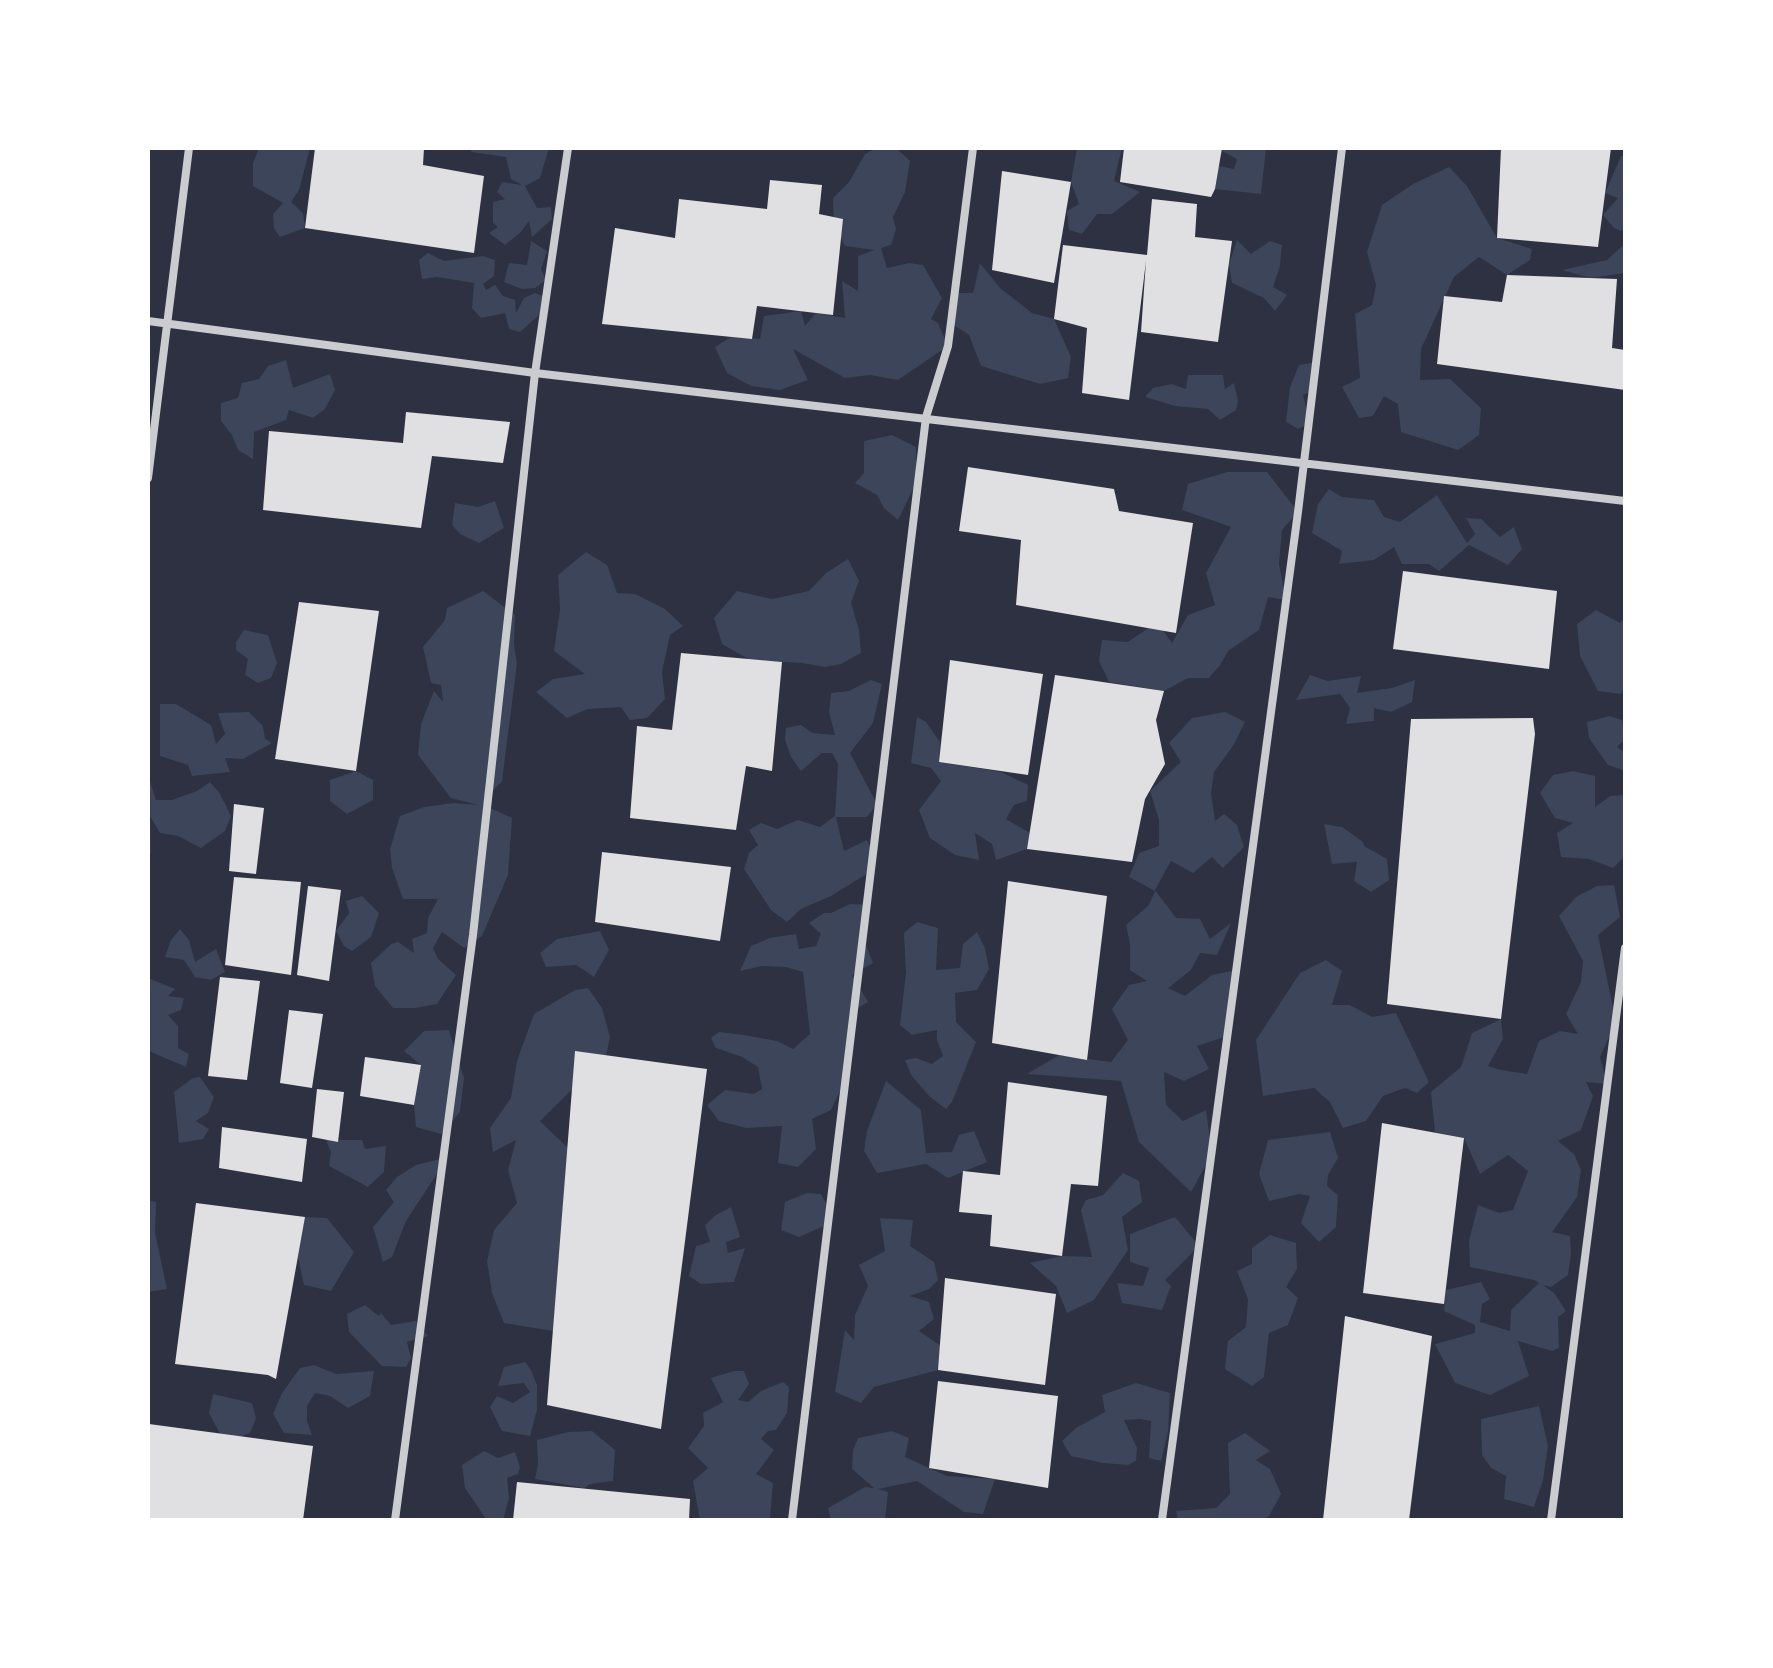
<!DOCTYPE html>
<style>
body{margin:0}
#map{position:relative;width:1773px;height:1668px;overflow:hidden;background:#2d3142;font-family:"Golos Text",sans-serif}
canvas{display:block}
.frame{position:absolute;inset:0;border:150px solid #fff;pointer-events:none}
</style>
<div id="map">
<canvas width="1773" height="1668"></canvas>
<div class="frame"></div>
</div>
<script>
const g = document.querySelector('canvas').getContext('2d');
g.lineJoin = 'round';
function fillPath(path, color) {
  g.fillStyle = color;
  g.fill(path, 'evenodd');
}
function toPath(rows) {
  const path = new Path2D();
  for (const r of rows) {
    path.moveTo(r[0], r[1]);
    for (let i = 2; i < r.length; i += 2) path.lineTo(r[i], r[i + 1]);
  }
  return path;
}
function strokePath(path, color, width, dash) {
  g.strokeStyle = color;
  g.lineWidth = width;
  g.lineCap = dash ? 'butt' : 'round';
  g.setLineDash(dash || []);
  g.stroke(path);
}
fillPath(toPath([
 [259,148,310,148,299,190,291,202,303,213,305,228,280,237,274,228,273,214,283,203,253,186,253,163],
 [473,148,549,148,540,178,525,186,537,208,551,207,552,219,532,237,529,221,520,233,505,245,489,233,498,227,493,223,493,202,505,199,497,192,502,182,522,185,511,179,506,157,471,152],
 [877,148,896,148,910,161,905,192,893,217,896,229,891,245,881,248,887,268,909,263,923,265,942,298,931,319,938,323,948,346,898,380,870,375,845,378,793,349,808,380,780,390,751,386,727,373,715,347,731,337,760,339,764,316,801,311,805,326,816,313,845,318,842,281,858,291,858,256,874,250,845,246,834,225,833,198,849,182,865,154],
 [1077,148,1122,148,1114,181,1140,192,1112,214,1097,214,1082,234,1069,230,1067,211,1079,204,1071,182],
 [1224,148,1266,148,1261,194,1215,189,1219,166,1234,169,1237,159,1222,151],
 [1621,156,1625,156,1625,229,1621,231,1614,228,1603,215,1618,198,1605,193],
 [1449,167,1467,186,1497,238,1532,249,1530,260,1507,275,1479,257,1454,277,1421,349,1420,380,1450,379,1481,408,1479,435,1458,450,1401,432,1398,404,1384,396,1373,416,1359,418,1342,387,1360,378,1355,314,1372,305,1376,285,1367,252,1382,205,1413,184],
 [1237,240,1251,254,1270,241,1282,245,1280,266,1273,287,1287,295,1275,311,1264,298,1232,283,1229,264],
 [531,241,547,251,541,269,546,280,535,288,522,289,504,282,509,263,527,265],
 [1622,246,1625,246,1625,273,1590,278,1562,270,1607,260],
 [428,253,444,261,483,256,495,260,494,276,483,284,486,290,495,285,503,296,515,300,516,313,524,298,535,293,548,298,539,315,520,332,509,329,505,313,481,318,472,308,474,283,437,277,422,279,419,260],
 [980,263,1000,288,1032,313,1054,319,1071,357,1068,378,1040,384,981,366,969,335,951,323,955,293,973,293],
 [286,360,293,388,330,374,335,390,325,409,313,418,289,410,286,420,254,432,253,459,238,450,232,435,221,421,221,403,238,398,242,383,259,379,268,366],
 [1317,362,1314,390,1303,395,1310,423,1298,429,1286,422,1290,387,1299,365],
 [1188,375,1223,375,1225,389,1234,383,1238,401,1236,410,1220,420,1208,409,1175,406,1145,397,1153,388,1172,384,1186,389],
 [892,435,916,447,916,483,898,520,884,508,877,495,855,483,864,473,864,441],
 [1227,472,1267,472,1298,512,1282,530,1279,564,1286,600,1268,597,1259,630,1228,651,1221,664,1209,678,1188,678,1164,691,1109,682,1099,661,1102,640,1128,642,1157,622,1172,643,1188,615,1215,605,1206,573,1231,527,1182,510,1188,484],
 [1329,489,1342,497,1374,500,1384,517,1400,522,1437,495,1467,543,1475,534,1466,518,1481,519,1500,537,1514,527,1522,549,1508,565,1469,545,1439,571,1429,564,1402,564,1394,547,1374,560,1339,564,1342,551,1312,533,1318,504],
 [495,501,504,528,479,543,460,534,452,525,455,503,478,507],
 [586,552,607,565,617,593,635,594,665,609,683,626,670,635,662,672,665,699,647,718,630,720,621,707,588,709,567,718,536,692,553,679,585,674,554,651,560,609,558,575],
 [848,559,859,581,851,603,859,630,861,653,841,664,825,667,802,663,750,660,722,644,714,618,737,591,772,599,809,591,826,573],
 [483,591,515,615,514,644,517,664,502,781,492,792,486,806,512,818,508,875,482,936,464,948,442,932,433,948,438,959,456,975,437,1004,415,1008,393,1008,375,986,371,963,391,944,398,942,414,953,412,939,427,933,428,918,438,899,403,899,392,868,390,849,400,816,424,807,454,803,478,805,451,798,418,755,421,724,434,691,443,702,441,685,431,683,423,647,445,620,447,608],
 [1596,610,1620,623,1625,617,1625,685,1621,694,1598,691,1580,656,1577,624],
 [244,630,268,635,277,663,271,678,258,683,245,675,248,659,236,650,236,642],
 [1310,675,1328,681,1361,676,1357,693,1392,688,1415,680,1412,702,1391,712,1374,708,1374,721,1346,724,1350,708,1340,694,1296,700],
 [871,680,882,684,873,723,850,753,877,804,867,817,836,817,844,851,867,840,874,855,873,870,831,896,801,909,787,922,771,910,744,869,749,853,758,845,749,830,761,823,777,829,798,820,820,827,835,816,838,764,832,753,822,753,801,771,791,757,785,740,786,728,801,725,812,733,835,735,829,712,831,693,849,691],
 [160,704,176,704,211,725,216,744,225,734,218,713,249,712,263,726,265,739,272,743,243,759,225,758,230,772,192,776,188,765,160,756],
 [1225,712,1245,722,1233,746,1214,772,1211,793,1215,821,1224,814,1237,825,1244,847,1223,868,1212,857,1193,873,1171,861,1155,890,1176,918,1200,919,1210,939,1231,923,1217,955,1200,953,1191,970,1168,988,1185,996,1212,975,1236,970,1227,1036,1197,1046,1209,1069,1184,1081,1164,1072,1166,1105,1183,1121,1206,1110,1212,1154,1191,1192,1139,1142,1121,1081,1027,1074,1059,1055,1111,1062,1128,1040,1112,1009,1129,985,1147,981,1130,970,1130,944,1126,925,1149,905,1155,891,1129,877,1139,853,1159,846,1159,820,1150,791,1181,762,1169,743,1192,718],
 [1609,716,1622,720,1625,739,1617,747,1625,753,1625,771,1608,765,1589,738,1587,722],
 [917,717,926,722,940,742,939,762,1001,772,1028,785,1027,801,1014,805,1006,819,1030,833,1027,849,996,860,992,844,975,833,979,860,955,855,930,838,919,810,941,781,931,768,911,763],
 [356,771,373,780,373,800,347,814,330,801,330,780],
 [1573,771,1595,776,1595,807,1610,796,1625,795,1625,856,1613,868,1589,859,1561,857,1557,833,1573,823,1555,818,1540,793,1553,775],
 [148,775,156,800,172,800,197,791,210,782,219,792,231,816,225,831,201,848,178,836,160,833,150,816,151,853,148,856],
 [1324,824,1342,827,1363,842,1364,846,1387,859,1389,880,1371,892,1354,881,1357,862,1332,864],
 [1614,885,1620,917,1598,935,1616,1022,1600,1057,1607,1084,1586,1082,1593,1096,1581,1130,1558,1141,1574,1154,1581,1170,1577,1197,1552,1232,1570,1236,1571,1254,1568,1275,1551,1287,1543,1285,1554,1293,1566,1311,1558,1317,1559,1348,1552,1351,1518,1341,1529,1376,1490,1395,1455,1383,1435,1344,1475,1333,1475,1325,1444,1311,1446,1290,1481,1282,1490,1299,1482,1304,1480,1322,1510,1331,1511,1310,1539,1283,1534,1280,1470,1267,1469,1241,1478,1205,1499,1213,1513,1210,1528,1171,1508,1155,1480,1174,1464,1138,1435,1132,1431,1092,1461,1067,1472,1033,1501,1019,1503,1039,1488,1066,1501,1070,1527,1074,1539,1041,1560,1031,1578,1034,1566,1014,1581,982,1583,961,1559,916,1576,897,1597,886],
 [362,896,379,913,371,937,352,951,344,946,336,931,349,913,346,901],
 [850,904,871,905,861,933,873,963,852,975,868,1002,849,1013,851,1039,842,1087,831,1110,812,1119,816,1149,798,1167,778,1163,782,1126,746,1128,719,1121,707,1105,725,1090,754,1094,762,1089,758,1067,742,1057,716,1048,711,1038,719,1032,744,1035,777,1041,793,1049,810,1034,803,972,786,967,762,966,740,971,751,946,770,938,796,934,799,949,816,946,821,934,809,923,824,913,831,913],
 [917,922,938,928,936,970,960,968,963,944,977,932,985,948,989,969,977,990,955,993,956,1022,976,1042,952,1102,946,1109,929,1096,911,1075,905,1060,916,1058,932,1064,943,1056,937,1040,937,1030,912,1035,900,1025,906,972,904,933],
 [180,929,189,940,195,962,216,949,225,972,211,980,195,977,184,960,165,957,171,940],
 [600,931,609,950,594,977,576,965,546,967,540,953,557,939],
 [1326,960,1342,971,1332,1005,1350,1005,1372,1017,1396,1013,1429,1082,1417,1093,1405,1088,1383,1096,1366,1121,1343,1128,1330,1102,1314,1088,1263,1096,1256,1040,1300,973],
 [148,978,175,989,168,996,184,998,181,1010,168,1015,178,1026,178,1048,189,1054,186,1067,151,1052,148,1045],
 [588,988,602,1008,610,1037,606,1056,540,1121,568,1148,553,1331,504,1323,492,1293,487,1261,494,1230,517,1203,508,1170,516,1140,493,1152,490,1128,511,1098,517,1061,534,1014,575,990],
 [449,1030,464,1078,460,1112,441,1134,416,1127,414,1105,421,1065,404,1051,424,1031],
 [200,1077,214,1097,208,1113,196,1121,209,1129,203,1139,179,1143,174,1092,193,1078],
 [886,1081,921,1110,926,1153,952,1152,959,1135,974,1131,987,1162,948,1178,926,1164,877,1173,864,1151,867,1131],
 [1330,1132,1338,1158,1328,1175,1327,1186,1338,1195,1336,1227,1319,1242,1301,1223,1310,1196,1299,1194,1269,1201,1259,1174,1268,1140],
 [326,1140,362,1140,365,1149,386,1146,384,1172,368,1187,329,1166,331,1152],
 [448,1157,406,1221,392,1257,383,1262,373,1227,394,1202,386,1190,397,1177,416,1165],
 [1123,1173,1139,1181,1142,1202,1122,1217,1128,1250,1094,1300,1067,1313,1056,1286,1030,1263,1062,1256,1092,1257,1081,1210,1086,1200,1103,1195],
 [807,1193,821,1194,829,1209,824,1226,799,1237,781,1230,785,1202],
 [148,1200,156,1202,155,1233,167,1289,148,1292],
 [731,1207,740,1237,726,1242,728,1253,745,1248,734,1282,701,1284,689,1276,696,1246,710,1242,705,1225,716,1215],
 [305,1217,327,1218,354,1252,331,1291,304,1285,298,1257],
 [1175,1217,1199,1246,1165,1280,1171,1286,1162,1310,1122,1303,1117,1283,1143,1286,1149,1268,1130,1262,1130,1234],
 [880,1218,913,1220,910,1246,934,1262,938,1280,929,1289,910,1296,929,1302,934,1319,919,1331,941,1346,938,1370,874,1387,861,1403,835,1392,845,1330,854,1340,855,1315,868,1286,859,1265,885,1251],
 [1270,1235,1296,1243,1297,1269,1286,1287,1298,1298,1288,1325,1269,1333,1264,1377,1252,1386,1225,1369,1228,1341,1246,1327,1248,1299,1237,1271,1252,1264,1252,1248],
 [365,1305,379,1316,381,1313,391,1325,416,1321,428,1336,407,1342,411,1358,406,1367,382,1366,349,1332,347,1314],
 [525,1362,531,1370,537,1385,537,1410,530,1436,502,1431,490,1407,497,1396,513,1403,530,1392,524,1383,498,1386,504,1367],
 [314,1365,336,1374,374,1371,370,1396,348,1408,330,1396,315,1393,307,1406,307,1421,312,1435,284,1433,273,1414,282,1393,300,1368],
 [734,1371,744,1371,749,1384,738,1400,748,1402,761,1391,783,1382,789,1387,787,1413,776,1430,768,1431,761,1439,774,1450,756,1474,773,1483,770,1518,700,1520,693,1481,708,1468,688,1448,704,1426,703,1413,723,1402,711,1378],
 [1136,1383,1170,1393,1168,1432,1161,1461,1149,1458,1151,1421,1140,1419,1124,1420,1137,1448,1136,1461,1128,1465,1103,1463,1071,1456,1062,1441,1076,1428,1105,1412,1102,1395],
 [213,1394,252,1403,256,1418,250,1433,229,1441,220,1434,209,1413],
 [1539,1406,1548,1446,1543,1480,1534,1507,1504,1499,1506,1476,1491,1468,1482,1455,1481,1419],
 [592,1431,615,1450,613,1481,590,1484,584,1488,535,1479,538,1464,537,1440,568,1432],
 [892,1431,909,1438,905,1457,947,1476,995,1479,983,1514,964,1512,917,1481,878,1489,888,1492,885,1520,831,1520,828,1508,865,1487,874,1488,852,1469,853,1450,858,1438],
 [1245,1433,1270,1451,1256,1460,1270,1469,1281,1494,1269,1516,1262,1520,1178,1520,1176,1511,1216,1508,1230,1494,1228,1443],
 [484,1451,498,1458,515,1452,520,1467,518,1474,507,1478,509,1498,503,1520,486,1519,465,1488,462,1465]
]), '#3c4559');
fillPath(toPath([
 [315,148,424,148,423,165,484,176,474,253,305,228],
 [1124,148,1222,148,1215,189,1211,197,1120,182],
 [1501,148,1611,148,1598,247,1497,238],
 [1002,171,1071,182,1054,283,992,270],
 [770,180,822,185,819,214,843,219,833,315,757,306,752,339,602,324,615,228,675,238,679,199,767,209],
 [1152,199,1197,204,1195,237,1232,241,1218,342,1141,332,1146,261,1129,400,1082,393,1087,328,1054,319,1063,245,1147,255],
 [1507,275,1617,279,1612,348,1625,350,1625,390,1437,364,1444,296,1502,302],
 [406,412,510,422,503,463,432,456,421,528,263,510,269,431,403,443],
 [968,467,1114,489,1119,511,1193,523,1176,633,1016,605,1021,540,959,531],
 [1403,571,1557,591,1549,669,1393,649],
 [299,602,379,611,356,771,275,759],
 [681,653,782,662,772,771,746,766,736,830,630,818,637,726,672,730],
 [950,660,1043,674,1028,775,939,762],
 [1055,675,1164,691,1156,720,1165,764,1145,799,1132,862,1027,849],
 [1533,718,1535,734,1501,1019,1387,1004,1411,719],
 [234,804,264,808,256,874,229,871],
 [602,852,731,867,720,941,595,922],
 [234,877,301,882,291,975,225,965],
 [1008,881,1107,896,1087,1060,992,1043],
 [308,886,341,890,329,981,297,975],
 [220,977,260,981,247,1080,208,1076],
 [289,1010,323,1014,312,1088,280,1083],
 [575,1051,707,1069,661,1429,547,1405],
 [365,1057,421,1065,414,1105,360,1096],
 [1008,1082,1107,1096,1098,1186,1071,1184,1062,1256,990,1246,992,1215,959,1212,963,1171,1000,1175],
 [317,1089,344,1092,338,1142,312,1137],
 [1382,1123,1464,1138,1444,1304,1363,1293],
 [222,1127,307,1139,302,1182,219,1168],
 [196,1203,305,1217,276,1379,268,1375,175,1364],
 [945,1278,1056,1294,1045,1385,938,1370],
 [1345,1316,1432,1336,1409,1520,1323,1520],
 [938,1381,1058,1396,1048,1488,929,1468],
 [149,1424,313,1446,303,1520,148,1519],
 [517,1482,690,1499,689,1520,513,1520]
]), '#e0e0e3');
strokePath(toPath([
 [148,321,535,373,1625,501],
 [148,478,189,148],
 [395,1520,473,935,535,373,568,148],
 [792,1520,926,417,948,346,973,148],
 [1162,1520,1298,512,1342,148],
 [1551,1520,1625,948]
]), '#caccd0', 8);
</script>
